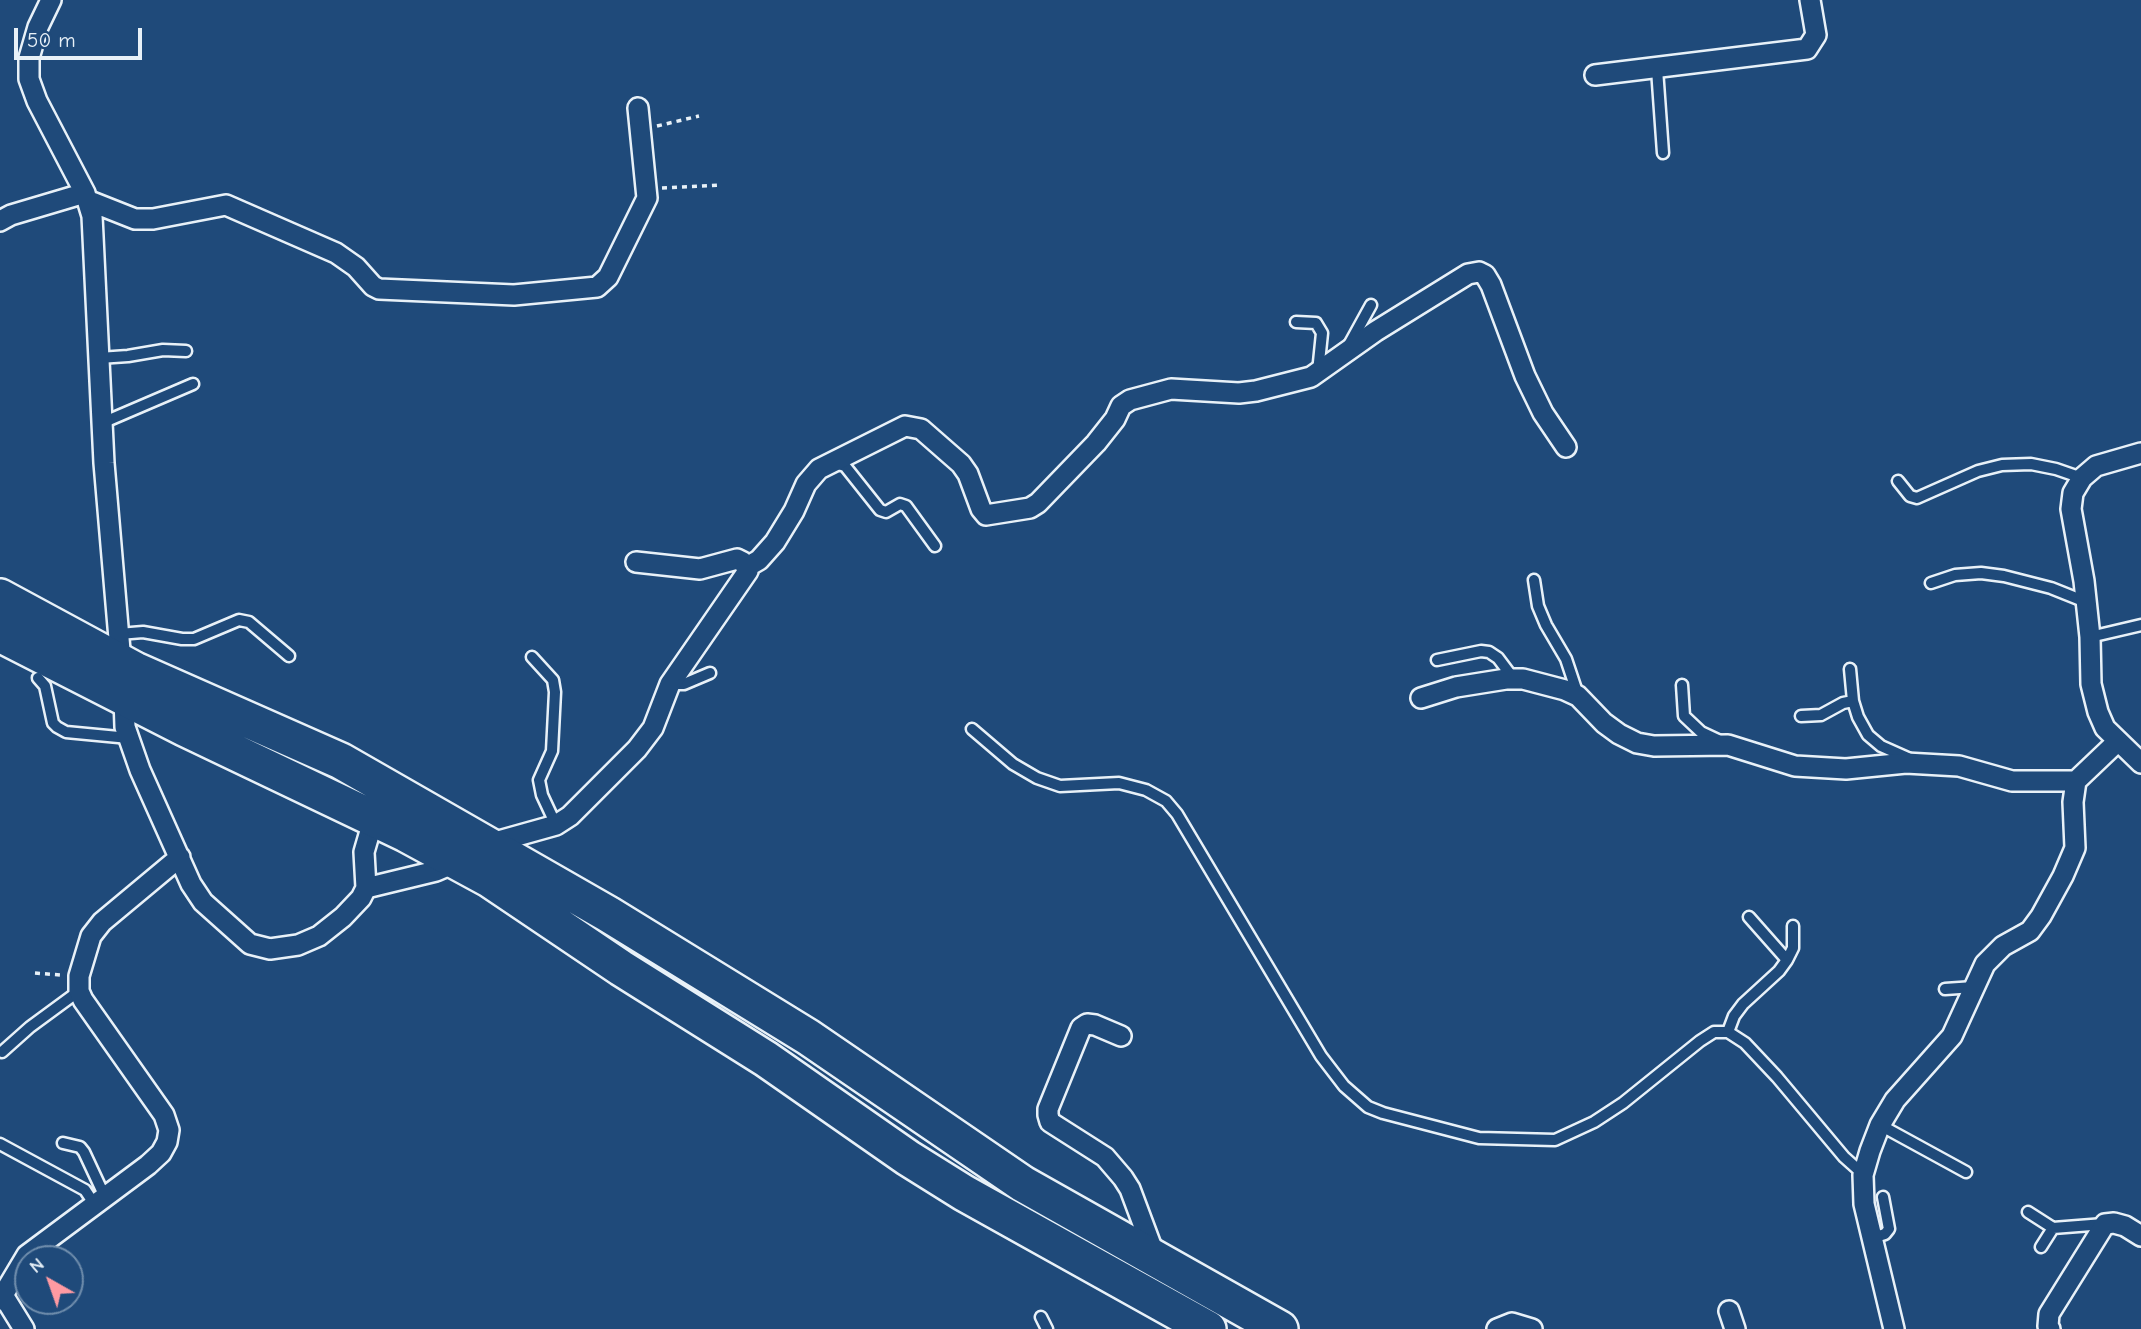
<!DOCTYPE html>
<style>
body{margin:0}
#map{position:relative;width:2141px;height:1329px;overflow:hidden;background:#1f4a7a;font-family:"Comic Neue",sans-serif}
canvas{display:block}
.north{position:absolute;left:14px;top:1245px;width:70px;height:70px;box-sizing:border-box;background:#1f4a7a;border:2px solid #6f8dac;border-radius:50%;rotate:320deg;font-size:19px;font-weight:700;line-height:28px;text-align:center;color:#e8f1f8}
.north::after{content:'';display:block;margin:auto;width:24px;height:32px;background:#ff9aa2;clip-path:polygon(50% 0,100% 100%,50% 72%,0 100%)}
.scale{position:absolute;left:14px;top:28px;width:128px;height:32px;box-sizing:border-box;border:4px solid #e8f1f8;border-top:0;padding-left:9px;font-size:21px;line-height:24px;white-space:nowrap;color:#e8f1f8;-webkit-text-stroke:5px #1f4a7a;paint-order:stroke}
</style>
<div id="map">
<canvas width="2141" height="1329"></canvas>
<div class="north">N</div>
<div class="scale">50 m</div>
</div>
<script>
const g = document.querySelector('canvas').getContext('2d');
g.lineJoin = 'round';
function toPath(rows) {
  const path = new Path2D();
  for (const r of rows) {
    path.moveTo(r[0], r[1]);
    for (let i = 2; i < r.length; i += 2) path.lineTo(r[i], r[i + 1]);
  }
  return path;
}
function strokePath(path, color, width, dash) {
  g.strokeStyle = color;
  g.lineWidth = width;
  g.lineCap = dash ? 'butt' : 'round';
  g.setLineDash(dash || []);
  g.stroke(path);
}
const lane = toPath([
 [1657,69,1663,153],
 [1296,322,1316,323,1322,333,1318,372],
 [1349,345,1371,305],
 [99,358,128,356,163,350,186,351],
 [102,423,193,384],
 [834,463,845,466,880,510,886,512,900,504,906,506,935,546],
 [1898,481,1910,496,1917,498,1978,471,2002,465,2031,464,2056,469,2082,478],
 [1534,580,1538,606,1546,625,1566,659,1578,695],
 [1931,583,1955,575,1981,573,2004,576,2051,588,2086,602],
 [119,634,143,632,182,639,194,639,239,620,249,622,289,656],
 [2090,637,2141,625],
 [532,657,553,680,555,692,552,751,539,780,542,795,556,825],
 [1437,660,1481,651,1489,652,1498,658,1513,678],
 [1850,669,1853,701],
 [38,678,45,686,53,723,57,727,66,732,129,738],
 [670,684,684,684,710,673],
 [1682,685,1684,716,1701,732,1718,740],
 [1801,716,1821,715,1843,703,1853,701,1858,717,1868,735,1881,746,1908,758],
 [972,729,1013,764,1037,778,1060,786,1119,783,1146,790,1166,801,1177,814,1321,1056,1344,1086,1368,1107,1383,1113,1479,1138,1555,1140,1594,1122,1623,1103,1700,1041,1714,1032,1728,1032,1745,1043,1777,1077,1844,1157,1863,1174],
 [1749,917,1787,960],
 [1945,989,1974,987],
 [1728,1032,1734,1016,1743,1004,1779,971,1787,960,1793,948,1793,926],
 [2,1052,30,1027,79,991],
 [1880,1125,1966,1172],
 [63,1143,80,1147,84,1152,105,1197],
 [0,1144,85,1190,95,1205],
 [2028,1212,2053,1228,2104,1224],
 [1872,1238,1885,1234,1889,1229,1883,1197],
 [2041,1247,2053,1228],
 [1041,1317,1047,1329]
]);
const street = toPath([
 [51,0,38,27,29,58,29,79,37,101,85,193,92,216,104,463,121,662],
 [1595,75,1807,49,1816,35,1810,0],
 [87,200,135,219,153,219,226,205,336,253,356,267,373,286,379,289,514,295,597,287,608,277,647,198,638,108],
 [0,221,11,215,85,193],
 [2141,453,2096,466,2082,478,2073,493,2071,509,2084,581,2090,637,2091,684,2098,712,2105,728,2141,763],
 [747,567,759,560,775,542,794,511,806,484,819,469,905,426,921,429,961,464,968,474,981,509,986,515,1030,508,1038,503,1096,443,1115,419,1121,406,1130,400,1171,389,1239,393,1256,391,1311,377,1376,331,1468,274,1479,272,1485,275,1491,285,1525,376,1543,413,1566,447],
 [124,698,125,727,140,770,191,884,203,902,250,944,270,949,298,945,319,936,343,917,361,898,366,888,436,871,457,862],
 [1421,698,1456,687,1506,679,1523,679,1565,690,1578,696,1604,723,1619,734,1637,743,1654,746,1728,745,1795,766,1846,769,1906,763,1959,766,2012,781,2076,781],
 [488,844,556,825,570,816,637,749,653,728,670,684,748,571,743,562,737,559,700,569,636,562],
 [366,888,364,852,373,821],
 [1121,1036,1095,1025,1087,1024,1081,1028,1048,1109,1048,1115,1050,1122,1105,1157,1123,1178,1130,1189,1155,1256],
 [3,1295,24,1329],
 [0,1300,27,1255,148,1165,161,1153,167,1142,169,1130,164,1115,83,1000,79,991,79,976,91,936,102,922,180,857],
 [1729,1311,1735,1329],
 [1497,1329,1512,1323,1532,1329],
 [1894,1329,1864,1204,1863,1175,1870,1151,1880,1125,1895,1100,1952,1036,1985,964,2003,946,2030,931,2041,916,2063,876,2075,848,2073,802,2076,781,2117,742],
 [2050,1329,2048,1326,2049,1314,2105,1224,2114,1223,2125,1226,2141,1236]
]);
const highway = toPath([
 [0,597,135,670,341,761,608,914,808,1037,1023,1184,1280,1329],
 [0,634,184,728,406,834,489,879,621,968,766,1059,908,1158,964,1193,1208,1329]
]);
strokePath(lane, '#e8f1f8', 15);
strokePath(street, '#e8f1f8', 24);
strokePath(highway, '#e8f1f8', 40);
strokePath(toPath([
 [657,126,699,116],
 [662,188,721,185],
 [35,973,61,975]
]), '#e8f1f8', 3.5, [5, 5]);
strokePath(lane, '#1f4a7a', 10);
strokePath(street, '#1f4a7a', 19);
strokePath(highway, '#1f4a7a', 35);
</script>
